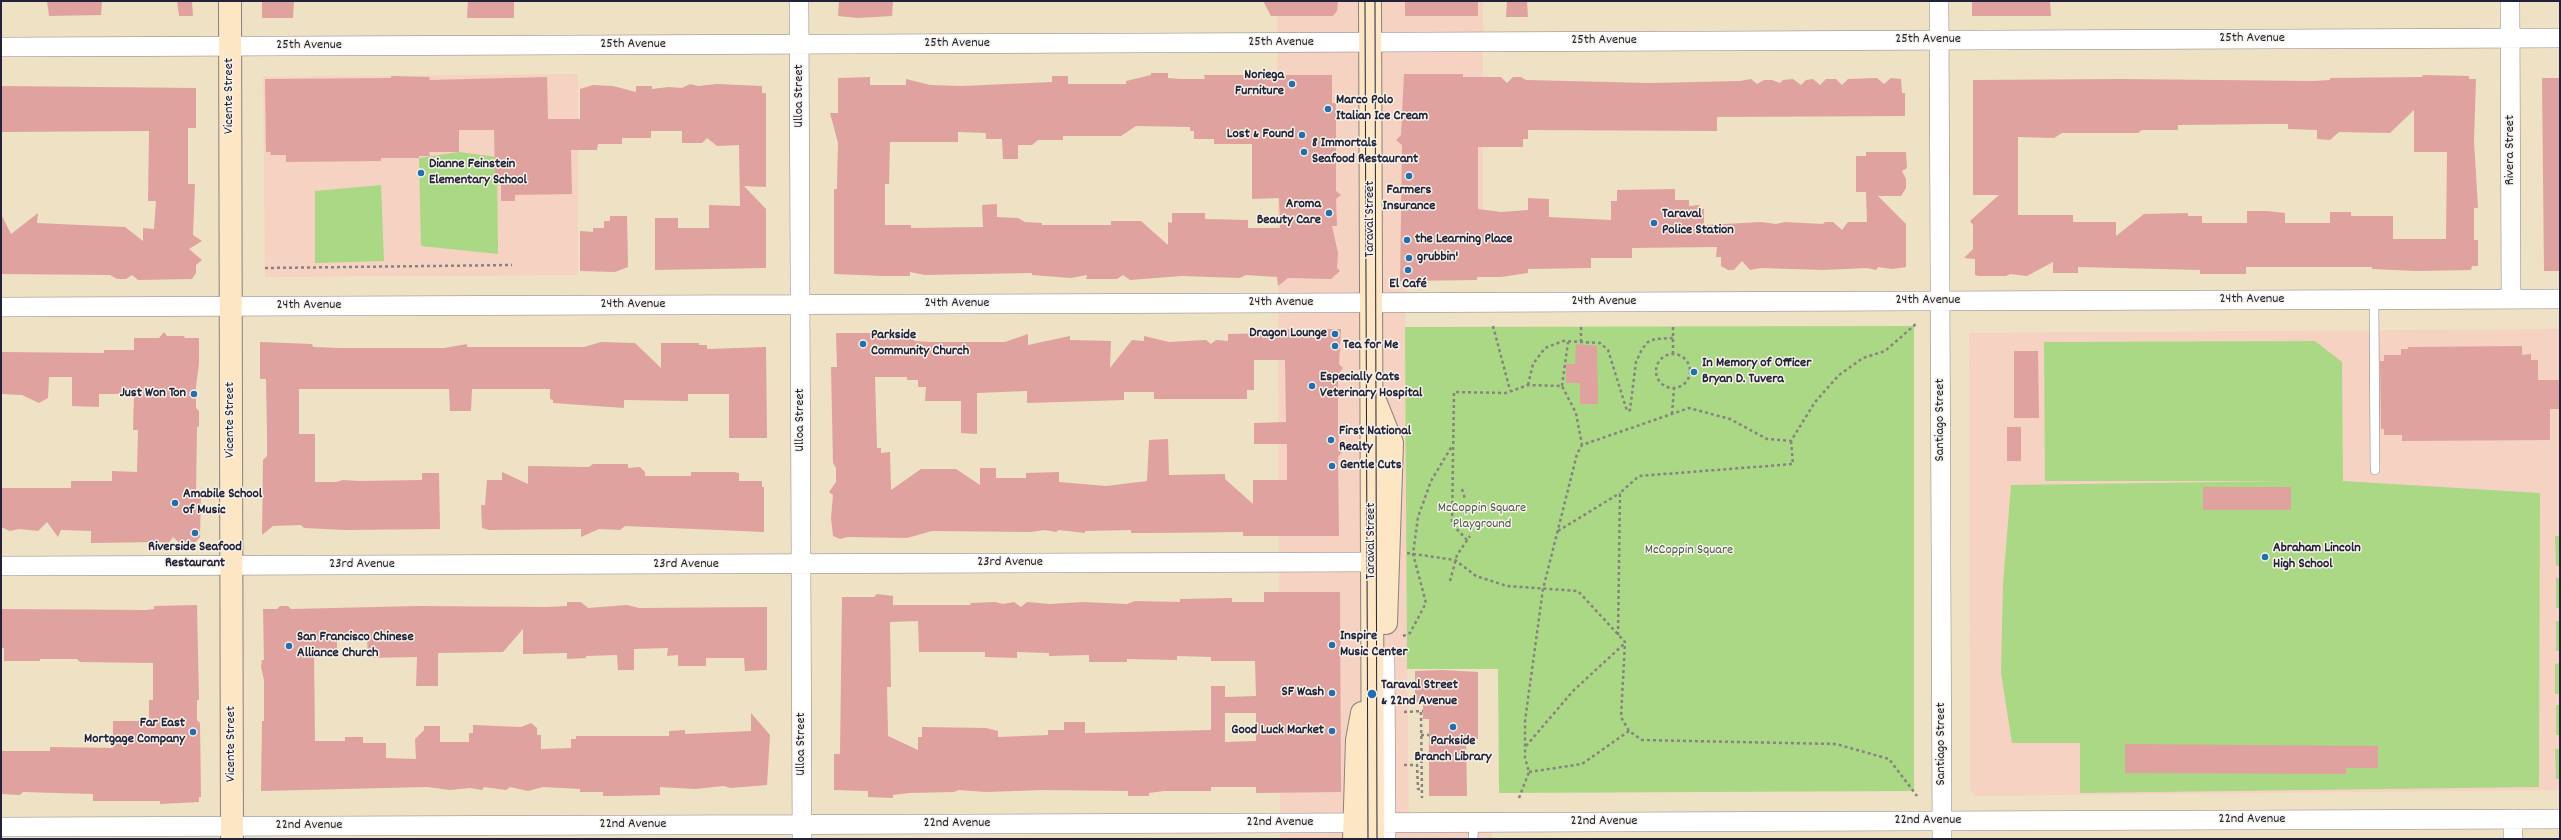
<!DOCTYPE html>
<meta charset="utf-8">
<style>
body{margin:0}
#map{position:relative;width:2561px;height:840px;overflow:hidden;background:#efe1c4;font-family:Dekko,sans-serif}
canvas{display:block}
.frame{position:absolute;inset:0;border:2px solid #22223b;pointer-events:none}
</style>
<div id="map">
<canvas width="2561" height="840"></canvas>
<div class="frame"></div>
</div>
<script>
const g = document.querySelector('canvas').getContext('2d');
g.lineJoin = 'round';
function fillPath(path, color) {
  g.fillStyle = color;
  g.fill(path, 'evenodd');
}
function toPath(rows) {
  const path = new Path2D();
  for (const r of rows) {
    if (r.length === 3) {
      path.moveTo(r[0] + r[2], r[1]);
      path.arc(r[0], r[1], r[2], 0, 2 * Math.PI);
      continue;
    }
    path.moveTo(r[0], r[1]);
    for (let i = 2; i < r.length; i += 2) path.lineTo(r[i], r[i + 1]);
  }
  return path;
}
function strokePath(path, color, width, dash) {
  g.strokeStyle = color;
  g.lineWidth = width;
  g.lineCap = dash ? 'butt' : 'round';
  g.setLineDash(dash || []);
  g.stroke(path);
}
function write(font, color, halo, rows, align = 'center') {
  g.font = font + ' Dekko,sans-serif';
  g.lineWidth = 3;
  g.setLineDash([]);
  g.textBaseline = 'middle';
  g.strokeStyle = halo;
  g.fillStyle = color;
  for (const [text, x, y, turn = 0] of rows) {
    g.save();
    g.translate(x, y);
    g.rotate((+turn || 0) * Math.PI / 180);
    g.textAlign = isNaN(turn) ? turn : align;
    if (halo) g.strokeText(text, 0, 0);
    g.fillText(text, 0, 0);
    g.restore();
  }
}
fillPath(toPath([
 [1277,1,1483,1,1483,276,1405,276,1407,669,1409,822,1492,822,1492,839,1280,839],
 [578,74,578,275,265,277,263,77],
 [2560,329,2560,790,1975,796,1970,789,1969,333]
]), '#f6d2c3');
fillPath(toPath([
 [459,152,497,157,498,254,421,246,419,158],
 [381,185,384,261,315,263,315,191],
 [1914,326,1914,791,1499,793,1498,669,1407,669,1405,327],
 [2315,341,2342,362,2343,481,2540,493,2539,787,2080,793,2080,743,2012,743,2001,673,2003,584,2011,485,2290,481,2045,481,2044,342],
 [2555,536,2560,536,2560,566,2556,566],
 [2556,578,2560,578,2560,608,2556,608],
 [2556,621,2560,621,2560,651,2556,651],
 [2560,663,2560,694,2555,694,2555,664],
 [2556,705,2560,705,2560,735,2556,735],
 [2555,749,2560,749,2560,779,2556,779]
]), '#abd885');
fillPath(toPath([
 [47,1,102,1,101,15,49,16],
 [177,1,192,1,193,16,179,16],
 [262,1,294,1,293,18,262,18],
 [468,1,514,1,514,18,467,18],
 [839,1,893,1,892,16,858,18,838,16],
 [1263,1,1338,1,1337,11,1333,16,1271,16],
 [1405,1,1478,1,1478,16,1405,16],
 [1507,1,1527,1,1528,17,1506,17],
 [1972,1,2050,1,2051,16,1972,16],
 [1151,73,1168,73,1168,78,1180,79,1205,79,1204,75,1332,75,1332,103,1336,103,1336,191,1341,195,1336,199,1337,226,1332,226,1338,253,1337,268,1340,271,1331,279,1288,278,1278,286,1277,277,1246,275,1240,278,1182,276,1130,280,1123,275,1117,279,1086,279,1087,275,1071,278,1032,275,1032,273,925,275,910,272,910,276,884,276,834,274,834,189,837,189,837,183,838,143,830,113,838,113,838,78,870,77,870,85,906,85,906,79,930,85,962,86,1052,82,1052,76,1068,76,1068,84,1126,84,1126,81,1151,75],
 [1136,126,1190,127,1190,131,1194,131,1194,139,1214,139,1214,144,1252,144,1252,199,1279,198,1280,228,1248,228,1248,220,1205,219,1205,213,1172,213,1172,223,1168,222,1168,245,1141,221,1111,221,1111,225,1042,225,1042,223,1025,222,1018,218,997,217,997,204,982,205,983,227,911,228,911,225,885,225,885,184,889,184,890,142,958,142,958,132,986,133,986,139,1002,139,1003,159,1018,159,1018,145,1032,145,1038,140,1063,140,1063,136,1121,136],
 [1404,74,1463,74,1463,77,1501,77,1507,83,1513,77,1521,77,1526,80,1650,83,1740,81,1751,79,1757,84,1764,80,1772,80,1780,83,1783,80,1793,79,1801,85,1806,80,1813,79,1820,85,1826,79,1836,79,1842,85,1848,79,1877,78,1884,84,1891,78,1901,79,1902,93,1905,93,1905,116,1717,117,1717,131,1528,130,1528,139,1523,139,1523,147,1478,147,1478,209,1501,212,1528,210,1528,198,1549,199,1549,217,1611,220,1611,201,1617,201,1617,190,1675,189,1675,200,1689,200,1689,206,1700,205,1700,209,1704,209,1704,225,1762,222,1776,224,1785,222,1823,224,1825,222,1833,222,1842,230,1848,222,1867,222,1866,192,1856,192,1856,156,1866,156,1866,152,1906,152,1907,168,1902,171,1906,179,1906,188,1901,196,1878,196,1906,224,1906,267,1892,269,1878,267,1876,270,1867,268,1823,270,1761,268,1750,270,1742,261,1734,270,1728,270,1721,266,1721,257,1716,257,1717,247,1632,248,1632,258,1591,258,1591,268,1528,269,1528,273,1501,277,1477,277,1477,280,1400,281,1402,145,1396,140,1401,135],
 [2423,75,2469,76,2469,79,2476,79,2474,141,2478,208,2474,208,2474,240,2478,240,2478,266,2472,266,2471,270,2417,271,2372,269,2372,267,2246,267,2246,274,2200,274,2200,270,2078,267,2078,273,2053,273,2053,262,2027,276,2010,274,2006,276,1979,276,1975,275,1975,259,1964,258,1973,249,1973,225,1970,221,1999,195,1973,195,1973,80,2121,79,2313,81,2330,80,2330,78,2422,77],
 [2414,110,2414,152,2447,152,2446,239,2393,239,2393,216,2351,216,2351,212,2330,212,2330,223,2285,223,2285,213,2267,211,2247,211,2247,223,2202,223,2202,216,2188,216,2188,213,2144,214,2116,236,2116,222,2073,222,2073,215,2018,215,2018,137,2054,138,2062,133,2138,133,2142,130,2178,130,2178,125,2267,124,2288,124,2288,129,2317,130,2317,139,2330,140,2339,132,2390,133],
 [391,76,429,77,430,80,547,77,548,119,580,119,580,89,593,85,613,86,636,92,636,86,652,86,652,89,669,87,682,88,690,84,698,86,717,84,762,86,762,93,766,93,766,187,744,186,766,209,766,268,655,270,655,218,678,218,678,228,709,228,709,205,740,206,739,145,717,146,707,138,702,143,682,143,682,131,651,131,651,138,622,138,622,144,598,144,597,150,571,150,572,194,515,195,515,201,501,201,501,180,495,180,494,130,459,130,459,152,429,152,430,156,419,156,419,158,381,158,381,161,286,162,286,155,270,155,271,152,266,152,265,79,391,78],
 [2542,78,2560,78,2560,271,2544,271],
 [1,86,196,88,196,128,188,128,188,184,195,184,193,235,202,241,189,249,202,260,196,265,196,273,192,279,138,280,132,275,126,279,117,279,110,275,1,274,1,214,11,234,38,213,37,223,125,227,143,241,143,228,154,229,156,201,148,201,149,131,1,132],
 [610,216,627,216,628,267,615,272,580,271,580,231,593,232,593,228,604,228,604,221,610,221],
 [1283,329,1291,329,1298,336,1304,329,1341,329,1339,364,1343,368,1338,374,1338,422,1339,449,1342,452,1338,457,1339,536,1243,536,1243,532,1150,533,1131,533,1131,530,1085,531,1085,533,1059,530,1056,532,1044,530,1031,532,932,531,907,538,848,537,840,539,833,536,831,518,833,495,829,492,836,482,836,468,833,463,831,367,837,367,836,333,907,333,914,334,914,341,931,342,1005,342,1028,334,1028,345,1070,336,1070,340,1111,341,1110,368,1132,340,1144,341,1144,336,1169,342,1206,340,1211,344,1216,340,1228,341,1228,334,1275,333],
 [1254,360,1285,360,1286,422,1254,423,1254,444,1287,444,1287,480,1253,480,1253,504,1225,479,1225,474,1169,475,1168,439,1149,440,1147,481,1106,486,1059,482,1059,472,1026,473,1026,478,996,478,996,468,980,468,980,485,956,469,921,469,891,490,890,452,881,453,881,448,877,448,875,377,907,377,907,380,918,380,918,387,926,387,925,401,961,401,961,433,977,434,977,393,1027,391,1027,403,1124,400,1124,392,1154,392,1154,399,1247,399,1247,390,1254,390],
 [164,332,167,336,184,336,185,338,199,338,199,363,196,387,196,408,199,411,199,426,197,428,196,493,201,493,200,537,196,542,186,542,183,546,173,537,166,547,161,542,91,543,91,531,61,530,58,537,47,522,38,531,19,529,10,531,1,527,1,488,71,488,71,481,112,481,112,471,137,472,138,430,133,430,134,394,99,394,99,407,72,406,72,377,49,377,48,398,39,403,22,395,1,394,1,352,104,353,104,350,134,350,134,338,159,338],
 [260,342,312,344,313,347,341,348,444,348,467,344,467,347,584,347,601,342,635,343,661,368,661,343,699,343,699,345,707,345,707,349,766,347,767,438,729,438,729,394,688,394,688,401,624,400,624,408,553,403,553,400,550,399,550,389,472,389,471,411,450,411,449,389,299,389,299,434,315,434,315,482,336,482,343,480,359,481,422,480,422,473,439,473,440,529,346,530,304,528,301,525,273,526,262,535,263,460,267,456,267,434,266,379,260,379],
 [1576,344,1597,346,1598,404,1580,404,1580,383,1566,383,1566,364,1575,364],
 [2522,346,2522,355,2531,354,2531,360,2538,360,2538,380,2560,380,2560,409,2550,409,2550,440,2402,441,2402,435,2384,435,2384,429,2381,429,2380,361,2384,361,2384,355,2401,355,2401,349,2408,349,2408,347],
 [2014,351,2038,351,2039,418,2014,418],
 [2007,427,2021,427,2021,461,2007,461],
 [593,464,628,464,628,468,640,467,645,472,645,476,691,476,691,472,734,472,739,473,739,481,762,481,762,487,764,487,764,532,625,526,620,530,599,529,581,537,581,529,489,530,482,528,481,505,485,505,487,480,502,480,502,472,528,484,528,466,589,467],
 [2203,487,2291,487,2291,510,2203,510],
 [1264,592,1340,592,1341,792,1256,793,1256,787,1211,787,1211,791,1164,791,1149,793,1149,796,1128,796,1128,791,1044,790,986,792,959,790,954,792,909,793,893,795,893,798,868,797,868,791,834,790,834,754,840,754,842,597,874,597,877,594,893,596,893,605,971,605,970,603,995,602,1003,604,1014,602,1021,607,1027,602,1050,604,1083,602,1127,604,1135,601,1180,602,1180,599,1232,598,1232,602,1264,602],
 [918,621,919,652,985,652,985,657,1017,658,1017,652,1049,653,1049,656,1089,655,1089,662,1127,662,1127,659,1177,660,1177,656,1211,657,1211,661,1255,661,1256,696,1225,697,1225,686,1211,686,1211,730,1085,733,1085,722,1064,722,1064,730,1048,730,1048,735,998,737,998,731,986,728,922,727,922,737,918,737,918,750,888,736,887,687,891,687,890,622],
 [1225,713,1256,713,1256,741,1225,742],
 [567,602,581,602,588,608,627,605,639,608,767,607,767,670,745,671,744,658,706,658,706,666,678,666,678,655,667,656,668,648,634,649,634,670,618,670,617,655,586,656,586,658,567,659,567,653,523,654,523,629,503,652,438,653,438,686,416,686,417,657,368,658,367,637,337,638,337,650,314,651,315,741,345,741,345,737,363,737,363,743,386,743,386,758,416,759,415,739,424,730,424,726,440,726,440,742,469,742,469,733,473,733,473,725,521,727,531,723,537,728,537,735,541,735,541,749,571,748,571,739,576,739,576,736,669,736,669,731,685,730,685,734,751,731,751,713,770,735,767,785,730,788,724,786,695,789,660,787,660,795,616,796,603,796,603,792,580,792,580,789,543,787,528,791,510,787,506,790,484,787,482,790,470,788,450,790,427,787,261,791,262,721,264,721,264,680,261,667,262,660,264,660,263,609,277,609,280,606,288,606,291,609,418,606,547,607,567,606],
 [197,605,199,700,197,700,197,720,200,723,201,797,199,797,199,802,160,804,160,801,93,801,93,794,23,792,20,795,1,794,1,751,50,751,50,747,113,748,113,721,149,721,149,700,153,700,153,663,80,662,77,659,40,659,40,661,4,661,4,648,1,648,1,609,146,610,154,609,154,606],
 [1442,670,1478,672,1478,739,1466,739,1467,796,1429,796,1429,719,1423,719,1423,702,1415,702,1415,671],
 [2125,744,2378,746,2378,768,2346,768,2346,774,2125,773]
]), '#dfa29e');
const lane = toPath([
 [2374,300,2375,470],
 [1473,839,1474,822]
]);
const street = toPath([
 [799,1,802,839],
 [1939,1,1942,839],
 [2510,1,2511,299],
 [1,47,2560,38],
 [1,307,2560,299],
 [1,566,1371,562],
 [1385,658,1386,839],
 [1,827,2560,819],
 [2513,839,2513,819]
]);
const secondary = toPath([
 [230,1,232,839],
 [1370,1,1373,839],
 [1376,403,1392,443,1386,623],
 [1354,839,1357,740,1362,713]
]);
strokePath(lane, '#888280', 10);
strokePath(street, '#888280', 20);
strokePath(secondary, '#888280', 24);
strokePath(toPath([
 [265,268,512,265],
 [1493,326,1510,390],
 [1581,342,1581,325],
 [1673,354,1673,325],
 [1673,371,17],
 [1528,385,1533,364,1545,348,1563,341,1600,343,1608,350,1627,411,1630,410,1636,362,1642,349,1648,342,1655,339,1673,338],
 [1562,386,1568,342],
 [1672,414,1674,388],
 [1462,489,1465,499],
 [1558,531,1620,493],
 [1467,540,1452,524,1454,392,1506,393,1528,385,1562,386,1576,413,1582,445],
 [1407,553,1455,560,1476,576,1507,586,1578,591,1625,642,1621,717,1629,731,1642,740,1836,744,1889,759,1917,796],
 [1450,581,1457,555,1470,536],
 [1618,635,1620,493,1639,476,1793,464,1791,441],
 [1403,636,1410,633,1426,603,1413,554,1418,517,1431,481,1452,446],
 [1404,712,1423,711],
 [1421,712,1422,798],
 [1421,735,1429,735],
 [1526,746,1573,691,1625,643],
 [1404,765,1417,765,1418,789,1422,789],
 [1529,772,1582,764,1629,731],
 [1519,798,1529,772,1525,758,1525,721,1543,589,1577,454,1582,445,1689,408,1730,419,1767,439,1791,441,1815,402,1839,375,1863,358,1885,351,1917,323]
]), '#888280', 2.5, [3, 3]);
strokePath(lane, '#fff', 9);
strokePath(street, '#fff', 19);
strokePath(secondary, '#fce6c4', 22);
strokePath(toPath([
 [1365,1,1368,839],
 [1375,1,1377,839]
]), '#22223b', 1);
for (const [x, y, r, color] of [
 [1292,84,4,"#1f6fb2"],
 [1328,109,4,"#1f6fb2"],
 [1302,135,4,"#1f6fb2"],
 [1304,152,4,"#1f6fb2"],
 [421,173,4,"#1f6fb2"],
 [1409,176,4,"#1f6fb2"],
 [1329,213,4,"#1f6fb2"],
 [1654,223,4,"#1f6fb2"],
 [1407,240,4,"#1f6fb2"],
 [1409,258,4,"#1f6fb2"],
 [1408,270,4,"#1f6fb2"],
 [1335,334,4,"#1f6fb2"],
 [863,344,4,"#1f6fb2"],
 [1335,346,4,"#1f6fb2"],
 [1694,372,4,"#1f6fb2"],
 [1312,386,4,"#1f6fb2"],
 [194,394,4,"#1f6fb2"],
 [1331,440,4,"#1f6fb2"],
 [1332,466,4,"#1f6fb2"],
 [175,503,4,"#1f6fb2"],
 [195,533,4,"#1f6fb2"],
 [2265,557,4,"#1f6fb2"],
 [1332,645,4,"#1f6fb2"],
 [289,646,4,"#1f6fb2"],
 [1332,693,4,"#1f6fb2"],
 [1372,694,5,"#1f6fb2"],
 [1453,727,4,"#1f6fb2"],
 [1332,731,4,"#1f6fb2"],
 [193,732,4,"#1f6fb2"]
]) {
  const dot = new Path2D();
  dot.arc(x, y, r, 0, 2 * Math.PI);
  g.fillStyle = color;
  g.fill(dot);
  strokePath(dot, '#f7f3e8', 1.5);
}
write('14px', '#22223b', '#f7f3e8', [
 ["25th Avenue",2252,39],
 ["25th Avenue",1928,40],
 ["25th Avenue",1604,41],
 ["25th Avenue",1281,43],
 ["25th Avenue",957,44],
 ["25th Avenue",633,45],
 ["25th Avenue",309,46],
 ["Vicente Street",230,96,-90],
 ["Ulloa Street",800,96,-90],
 ["Rivera Street",2511,150,-90],
 ["Taraval Street",1371,219,-90],
 ["24th Avenue",2252,300],
 ["24th Avenue",1928,301],
 ["24th Avenue",1604,302],
 ["24th Avenue",1281,303],
 ["24th Avenue",957,304],
 ["24th Avenue",633,305],
 ["24th Avenue",309,306],
 ["Vicente Street",231,420,-90],
 ["Ulloa Street",801,420,-90],
 ["Santiago Street",1941,420,-90],
 ["Taraval Street",1372,541,-90],
 ["23rd Avenue",1010,563],
 ["23rd Avenue",362,565],
 ["23rd Avenue",686,565],
 ["Vicente Street",232,744,-90],
 ["Ulloa Street",802,744,-90],
 ["Santiago Street",1942,744,-90],
 ["22nd Avenue",2252,820],
 ["22nd Avenue",1928,821],
 ["22nd Avenue",1604,822],
 ["22nd Avenue",1280,823],
 ["22nd Avenue",957,824],
 ["22nd Avenue",633,825],
 ["22nd Avenue",309,826]
]);
write('bold 14px', '#22223b', '#f7f3e8', [
 ["Noriega",1284,76,"right"],
 ["Furniture",1284,92,"right"],
 ["Marco Polo",1336,101],
 ["Italian Ice Cream",1336,117],
 ["Lost & Found",1294,135,"right"],
 ["8 Immortals",1312,144],
 ["Seafood Restaurant",1312,160],
 ["Dianne Feinstein",429,165],
 ["Elementary School",429,181],
 ["Farmers",1409,191,"center"],
 ["Insurance",1409,207,"center"],
 ["Aroma",1321,205,"right"],
 ["Beauty Care",1321,221,"right"],
 ["Taraval",1662,215],
 ["Police Station",1662,231],
 ["the Learning Place",1415,240],
 ["grubbin'",1417,258],
 ["El Café",1408,285,"center"],
 ["Dragon Lounge",1327,334,"right"],
 ["Parkside",871,336],
 ["Community Church",871,352],
 ["Tea for Me",1343,346],
 ["In Memory of Officer",1702,364],
 ["Bryan D. Tuvera",1702,380],
 ["Especially Cats",1320,378],
 ["Veterinary Hospital",1320,394],
 ["Just Won Ton",186,394,"right"],
 ["First National",1339,432],
 ["Realty",1339,448],
 ["Gentle Cuts",1340,466],
 ["Amabile School",183,495],
 ["of Music",183,511],
 ["Riverside Seafood",195,548,"center"],
 ["Restaurant",195,564,"center"],
 ["Abraham Lincoln",2273,549],
 ["High School",2273,565],
 ["Inspire",1340,637],
 ["Music Center",1340,653],
 ["San Francisco Chinese",297,638],
 ["Alliance Church",297,654],
 ["Taraval Street",1381,686],
 ["& 22nd Avenue",1381,702],
 ["SF Wash",1324,693,"right"],
 ["Far East",185,724,"right"],
 ["Mortgage Company",185,740,"right"],
 ["Good Luck Market",1324,731,"right"],
 ["Parkside",1453,742,"center"],
 ["Branch Library",1453,758,"center"]
], 'left');
write('14px', '#4b5951', '#f7f3e8', [
 ["McCoppin Square",1482,509],
 ["Playground",1482,525],
 ["McCoppin Square",1689,551]
]);
</script>
